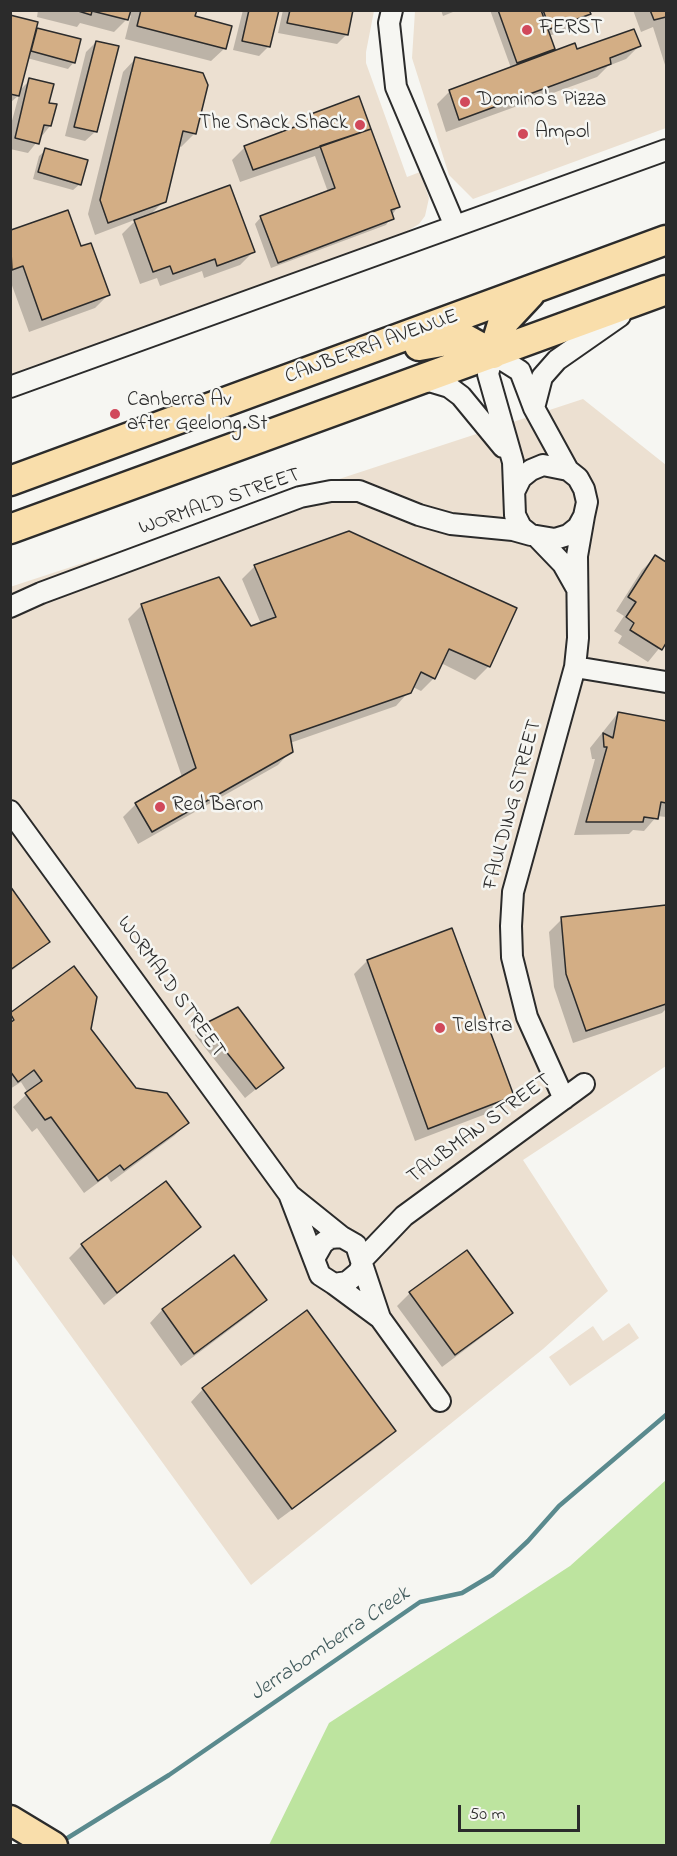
<!DOCTYPE html>
<style>
body{margin:0}
#map{position:relative;width:677px;height:1856px;overflow:hidden;background:#f6f6f2;font-family:"Indie Flower",sans-serif}
canvas{display:block}
.frame{position:absolute;inset:0;border:12px solid #2b2b2b;pointer-events:none}
.scale{position:absolute;left:458px;top:1805px;width:122px;height:27px;box-sizing:border-box;border:3px solid #2b2b2b;border-top:0;padding-left:8px;font-size:18px;line-height:21px;white-space:nowrap;color:#2b2b2b;-webkit-text-stroke:4px #f6f6f2;paint-order:stroke}
</style>
<div id="map">
<canvas width="677" height="1856"></canvas>
<div class="frame"></div>
<div class="scale">50 m</div>
</div>
<script>
const g = document.querySelector('canvas').getContext('2d');
g.lineJoin = 'round';
function fillPath(path, color) {
  g.fillStyle = color;
  g.fill(path, 'evenodd');
}
function toPath(rows) {
  const path = new Path2D();
  for (const r of rows) {
    path.moveTo(r[0], r[1]);
    for (let i = 2; i < r.length; i += 2) path.lineTo(r[i], r[i + 1]);
  }
  return path;
}
function strokePath(path, color, width, dash) {
  g.strokeStyle = color;
  g.lineWidth = width;
  g.lineCap = dash ? 'butt' : 'round';
  g.setLineDash(dash || []);
  g.stroke(path);
}
function write(font, color, halo, rows, align = 'center') {
  g.font = font + ' "Indie Flower",sans-serif';
  g.lineWidth = 5;
  g.setLineDash([]);
  g.textBaseline = 'middle';
  g.strokeStyle = halo;
  g.fillStyle = color;
  for (const [text, x, y, turn = 0] of rows) {
    g.save();
    g.translate(x, y);
    g.rotate((+turn || 0) * Math.PI / 180);
    g.textAlign = isNaN(turn) ? turn : align;
    if (halo) g.strokeText(text, 0, 0);
    g.fillText(text, 0, 0);
    g.restore();
  }
}
fillPath(toPath([
 [10,11,374,11,366,52,366,63,407,177,420,172,429,198,425,216,419,224,406,232,11,376],
 [415,11,666,11,666,128,473,199,449,175,412,58],
 [583,399,666,465,666,1066,523,1160,608,1291,543,1349,251,1585,11,1253,10,587],
 [629,1323,639,1338,570,1386,549,1357,593,1326,603,1341]
]), '#ece0d1');
fillPath(toPath([
 [666,1480,666,1845,269,1845,329,1723,570,1566]
]), '#bde49f');
fillPath(toPath([
 [38,10,195,10,193,17,225,48,211,61,125,39,131,15,114,32,80,23,77,27,37,17],
 [243,10,277,10,268,47,259,56,233,50],
 [283,10,352,10,347,34,337,44,278,33],
 [441,10,458,10,443,16],
 [490,10,588,10,589,13,576,26,549,36,554,49,548,54,639,46,626,59,608,66,597,77,446,132,437,104,450,91,511,68],
 [633,10,666,10,666,68,653,27,641,32],
 [10,16,34,33,37,29,74,62,68,69,27,58,19,91,30,80,47,104,50,126,28,153,10,149,10,128,19,95,10,103],
 [96,42,95,132,85,141,65,136,86,52],
 [136,58,194,134,181,147,178,146,164,201,149,216,253,252,240,265,204,278,202,271,160,286,157,278,140,284,122,234,137,219,95,235,88,214,123,72],
 [304,119,398,206,386,225,271,268,255,224,261,217,328,192,315,156,240,182,232,160,245,147,294,129],
 [46,150,80,184,73,190,33,179,39,156],
 [10,233,80,248,108,295,95,308,29,332,10,280],
 [655,557,666,564,666,640,648,662,618,643,622,636,614,631,624,616,616,611,642,570],
 [255,566,515,608,488,667,475,680,441,663,434,678,421,691,413,687,396,706,290,743,291,751,278,765,138,844,123,817,136,804,182,777,128,619,141,606,219,579,250,628,261,624,242,579],
 [618,713,666,722,666,817,657,816,644,831,633,830,629,834,574,835,595,759,592,759,590,748],
 [10,889,48,942,10,972],
 [666,907,666,1009,662,1013,573,1043,554,987,549,932,562,919],
 [451,930,512,1096,499,1109,415,1141,354,974,367,961],
 [74,968,89,1029,136,1090,187,1123,174,1136,111,1182,107,1176,84,1193,37,1128,32,1132,13,1107,28,1093,21,1082,10,1089,10,1015],
 [205,1025,282,1068,245,1098,195,1035],
 [166,1183,199,1227,104,1305,69,1258,82,1245],
 [410,1293,511,1312,498,1325,442,1367,397,1306],
 [265,1300,252,1313,181,1366,150,1323,162,1310],
 [203,1389,394,1431,381,1444,278,1520,191,1402]
]), '#0003');
strokePath(toPath([
 [61,1842,169,1775,420,1602,462,1593,492,1575,528,1541,559,1506,666,1415]
]), '#5a8a8e', 4.5);
const building = toPath([
 [75,10,131,10,128,20,92,11,91,15,75,10],
 [141,10,197,10,195,16,232,26,226,49,137,26,141,10],
 [249,10,279,10,270,47,242,41,249,10],
 [290,10,353,10,348,35,287,23,290,10],
 [498,10,541,10,555,49,517,63,498,10],
 [543,10,589,10,591,14,550,29,543,10],
 [650,10,666,10,666,17,654,20,650,10],
 [10,15,38,22,19,96,10,94,10,15],
 [37,28,81,39,75,63,31,51,37,28],
 [634,29,641,46,610,58,611,64,459,120,449,90,575,43,577,49,634,29],
 [96,41,119,46,97,132,74,127,96,41],
 [135,57,203,73,208,85,196,134,183,131,166,202,108,223,100,200,135,57],
 [29,78,54,84,49,103,57,104,51,126,44,125,39,144,15,138,29,78],
 [359,96,371,129,253,170,244,146,305,123,303,117,359,96],
 [371,129,400,207,391,210,394,219,278,263,260,216,335,188,320,146,371,129],
 [45,148,88,160,81,185,38,172,45,148],
 [230,185,255,252,217,266,215,259,173,274,170,266,153,272,134,220,230,185],
 [68,210,81,246,91,243,110,295,42,320,23,266,12,270,10,234,11,230,68,210],
 [349,531,517,608,490,667,449,649,435,679,421,672,411,693,290,735,293,752,152,832,135,803,196,768,141,604,219,577,251,626,276,617,254,565,349,531],
 [655,555,666,562,666,643,662,650,630,630,634,623,626,617,636,602,628,597,655,555],
 [618,712,666,721,666,803,661,802,658,819,644,817,643,822,586,822,607,747,604,747,603,733,613,738,618,712],
 [10,886,50,942,10,970,10,886],
 [666,905,666,1004,586,1031,566,974,561,917,666,905],
 [452,928,514,1096,428,1129,367,960,452,928],
 [74,966,97,997,91,1029,136,1088,167,1093,189,1123,124,1170,120,1165,98,1181,51,1117,45,1120,25,1093,42,1081,34,1070,18,1082,10,1071,10,1023,14,1020,10,1013,74,966],
 [238,1007,284,1068,256,1089,204,1024,238,1007],
 [166,1181,201,1227,117,1293,81,1244,166,1181],
 [467,1250,513,1313,455,1355,409,1292,467,1250],
 [234,1255,267,1300,194,1354,162,1309,234,1255],
 [307,1310,396,1431,292,1509,202,1388,307,1310]
]);
fillPath(building, '#d3ae85');
strokePath(building, '#2b2b2b', 1.5);
const minor = toPath([
 [392,10,389,23,396,87,455,226],
 [420,383,429,381,449,387,461,396,503,447],
 [10,387,666,150],
 [534,408,542,377,557,360,620,316],
 [515,490,521,478,531,470,543,465,568,470,578,478,584,489,587,502,584,516,578,527,568,535,555,539,531,535,521,527,515,515,513,462,488,374,493,354,520,371,534,408,568,470],
 [537,537,563,564,576,587],
 [10,607,41,593,300,497,331,491,359,491,419,515,451,524,513,530,531,535],
 [575,667,666,682],
 [10,811,289,1194,320,1275,334,1284,347,1282,359,1272,362,1264,356,1245,342,1237,330,1238,323,1243,315,1257],
 [564,1099,527,1017,512,957,511,926,513,892,575,667,578,638,577,556,584,516],
 [291,1196,342,1237],
 [361,1261,404,1216,584,1084],
 [362,1264,380,1318,440,1401],
 [334,1284,380,1318]
]);
const highway = toPath([
 [419,346,464,338,493,354],
 [493,354,502,324,530,294],
 [10,481,666,240],
 [10,529,666,290],
 [10,1820,53,1846]
]);
strokePath(minor, '#2b2b2b', 24);
strokePath(highway, '#2b2b2b', 33);
strokePath(minor, '#f6f6f2', 20);
strokePath(highway, '#f9deab', 28);
for (const [x, y, r, color] of [
 [527,30,6,"#d1495b"],
 [465,102,6,"#d1495b"],
 [360,125,6,"#d1495b"],
 [523,134,6,"#d1495b"],
 [115,414,6,"#d1495b"],
 [160,807,6,"#d1495b"],
 [440,1028,6,"#d1495b"]
]) {
  const dot = new Path2D();
  dot.arc(x, y, r, 0, 2 * Math.PI);
  g.fillStyle = color;
  g.fill(dot);
  strokePath(dot, '#f6f6f2', 2);
}
write('21px', '#2b2b2b', '#f6f6f2', [
 ["FERST",539,30],
 ["Domino's Pizza",477,102],
 ["The Snack Shack",348,125,"right"],
 ["Ampol",535,134],
 ["Canberra Av",127,402],
 ["after Geelong St",127,426],
 ["Red Baron",172,807],
 ["Telstra",452,1028]
], 'left');
write('21px', '#2b2b2b', '#f6f6f2', [
 ["CANBERRA AVENUE",372,348,-20],
 ["WORMALD STREET",220,503,-19],
 ["FAULDING STREET",514,805,-75],
 ["WORMALD STREET",170,988,54],
 ["TAUBMAN STREET",480,1130,-36]
]);
write('italic 22px', '#425b5d', '#f6f6f2', [
 ["Jerrabomberra Creek",331,1645,-34]
]);
</script>
